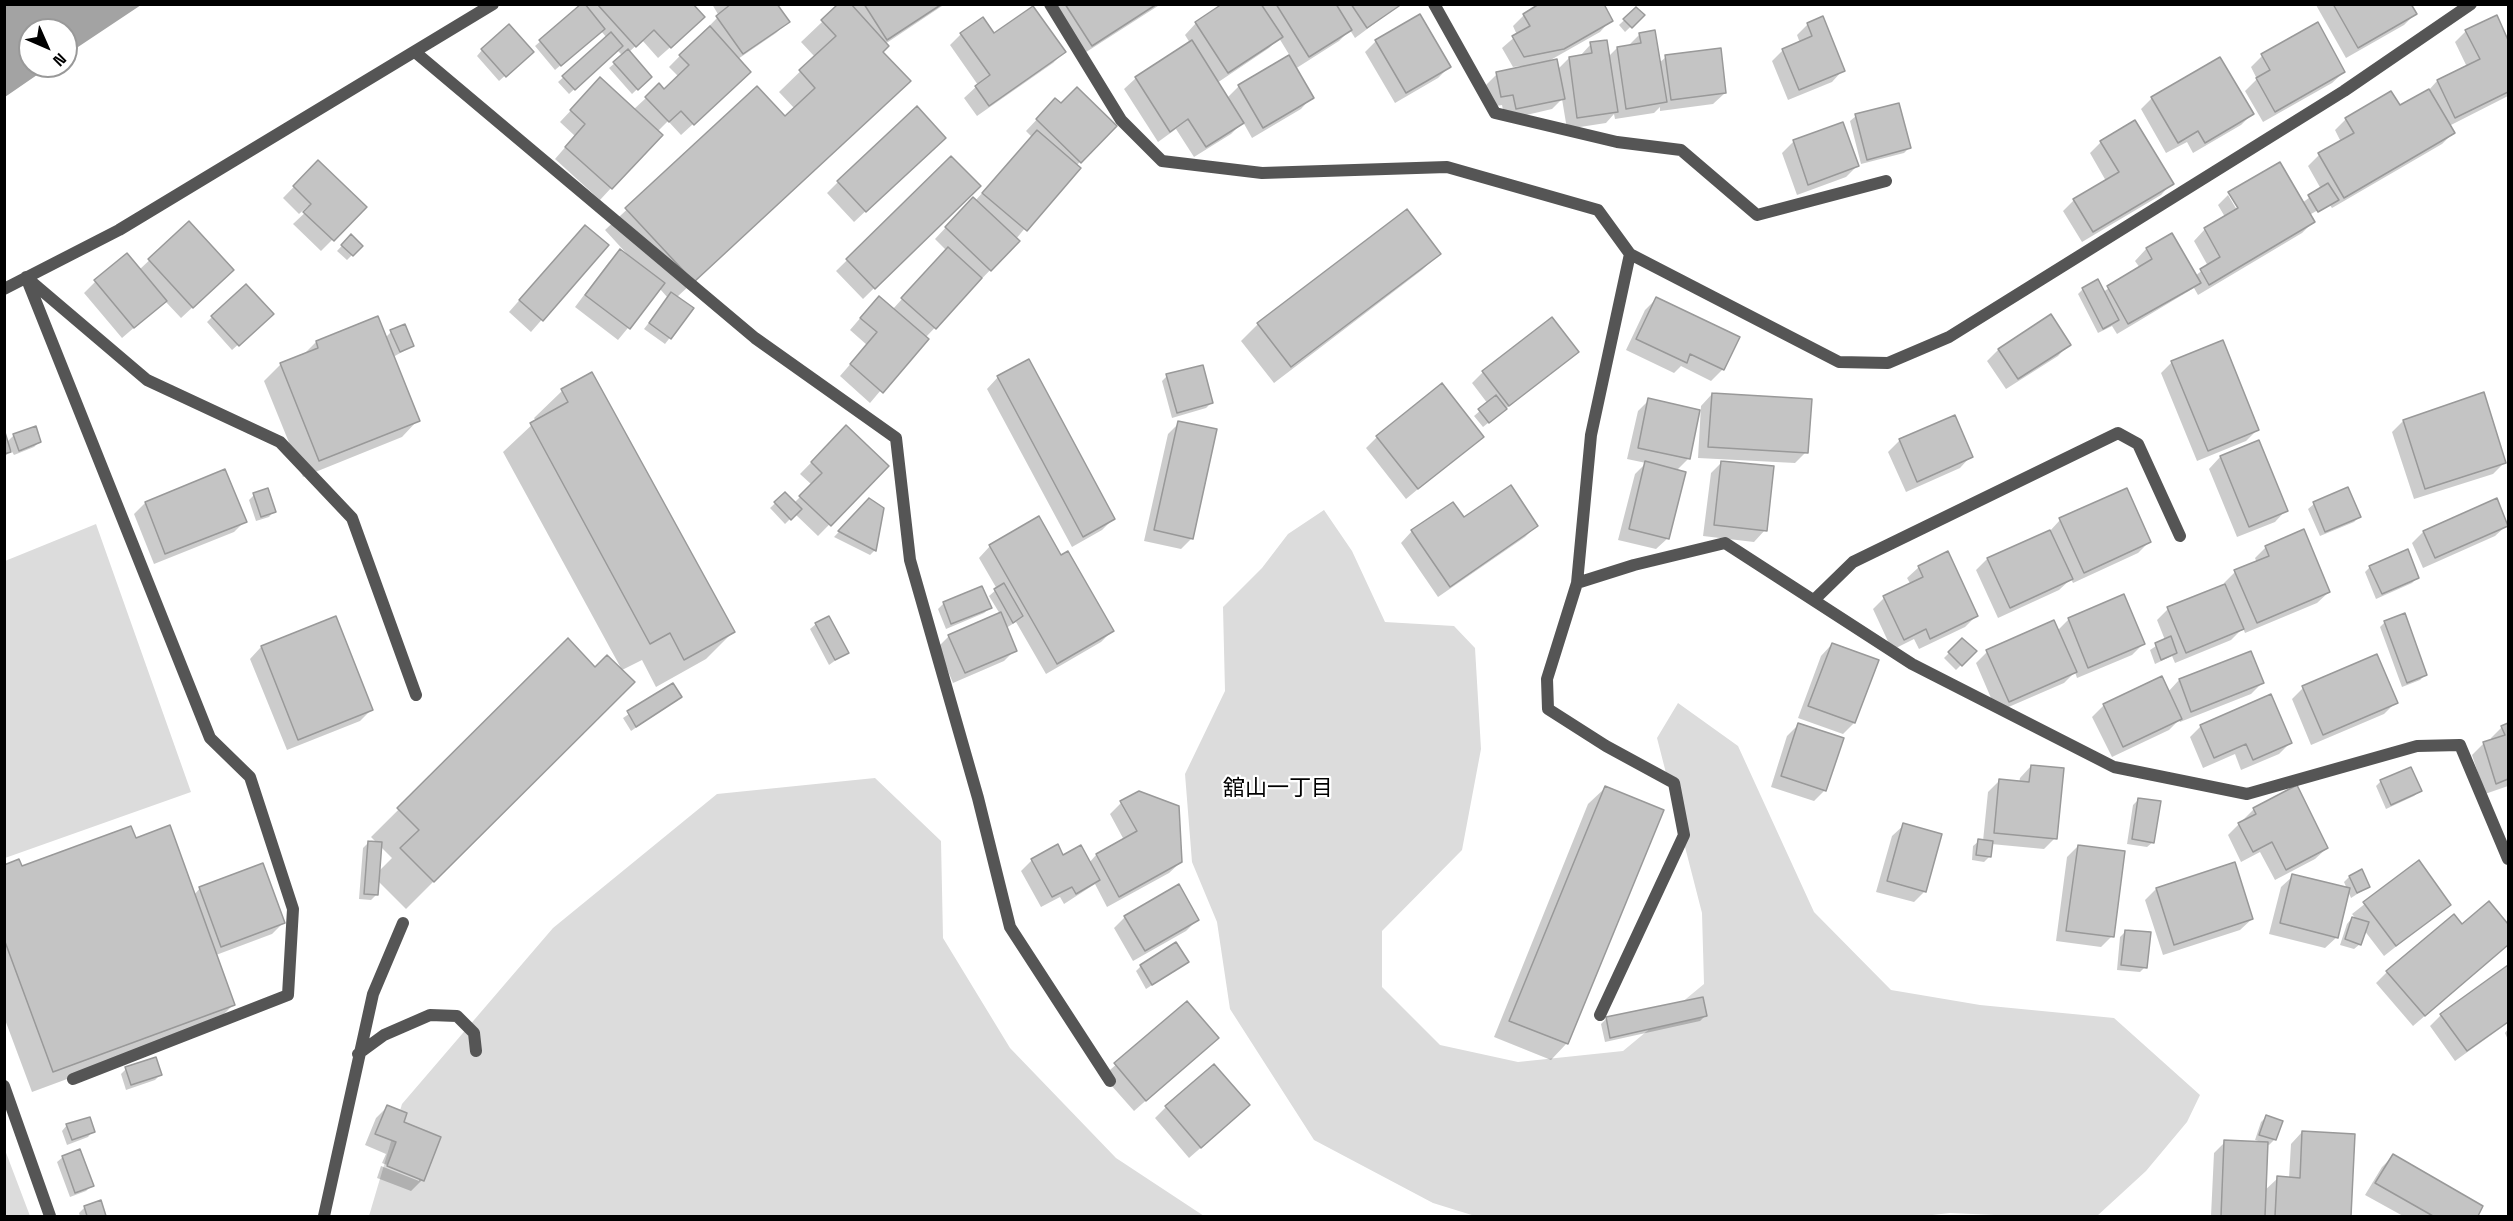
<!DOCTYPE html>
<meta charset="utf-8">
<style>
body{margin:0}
#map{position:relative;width:2513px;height:1221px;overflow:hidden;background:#fff;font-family:"Space Grotesk",sans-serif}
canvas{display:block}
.frame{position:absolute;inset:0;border:6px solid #000;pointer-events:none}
.north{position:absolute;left:18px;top:18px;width:60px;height:60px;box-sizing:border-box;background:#fff;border:2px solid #999;border-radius:50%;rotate:135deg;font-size:16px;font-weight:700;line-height:24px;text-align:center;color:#000}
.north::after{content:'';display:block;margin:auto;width:21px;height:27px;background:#000;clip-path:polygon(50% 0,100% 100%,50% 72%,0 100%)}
</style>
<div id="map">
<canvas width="2513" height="1221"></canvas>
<div class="frame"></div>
<div class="north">N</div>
</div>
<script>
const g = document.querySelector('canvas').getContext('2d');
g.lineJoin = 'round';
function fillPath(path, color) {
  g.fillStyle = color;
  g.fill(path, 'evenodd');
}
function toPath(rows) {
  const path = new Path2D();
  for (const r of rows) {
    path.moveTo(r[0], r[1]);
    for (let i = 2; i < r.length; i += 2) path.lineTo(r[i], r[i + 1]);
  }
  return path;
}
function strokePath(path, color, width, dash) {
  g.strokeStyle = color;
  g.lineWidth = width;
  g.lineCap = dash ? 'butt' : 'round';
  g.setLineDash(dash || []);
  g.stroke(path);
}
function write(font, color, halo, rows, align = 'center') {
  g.font = font + ' "Space Grotesk","Noto Sans JP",sans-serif';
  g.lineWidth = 4.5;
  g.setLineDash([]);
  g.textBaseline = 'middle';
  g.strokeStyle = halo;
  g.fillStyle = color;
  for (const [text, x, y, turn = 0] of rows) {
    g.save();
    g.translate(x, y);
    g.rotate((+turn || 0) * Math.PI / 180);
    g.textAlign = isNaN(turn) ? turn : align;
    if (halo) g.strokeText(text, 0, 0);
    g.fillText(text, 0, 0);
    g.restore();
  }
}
fillPath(toPath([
 [1324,510,1352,551,1385,622,1454,626,1475,648,1481,749,1462,850,1382,931,1382,987,1440,1045,1518,1062,1623,1051,1704,984,1702,913,1657,738,1678,703,1738,746,1814,912,1891,990,1980,1005,2114,1018,2200,1095,2187,1122,2146,1171,2097,1216,2017,1216,1950,1213,1923,1216,1475,1216,1433,1203,1314,1140,1230,1009,1217,922,1192,862,1185,774,1225,691,1223,607,1262,568,1288,534],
 [96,524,191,792,5,858,5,561],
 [875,778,941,841,943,938,1010,1048,1116,1158,1204,1216,369,1216,402,1104,553,928,717,794],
 [5,1150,30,1216,5,1216]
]), '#dcdcdc');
fillPath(toPath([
 [5,4,141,4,141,5,66,55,66,30,30,30,30,66,50,66,5,97]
]), '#a3a3a3');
fillPath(toPath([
 [576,4,691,4,692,28,658,58,642,40,629,52,650,77,632,94,609,68,623,56,617,50,569,94,558,82,607,38,601,31,555,70,535,46,579,8],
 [712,4,776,4,788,22,776,33,738,59,738,83,681,135,668,121,657,132,660,135,600,200,555,159,575,136,560,122,589,91,633,110,646,98,664,91,679,77,669,67,719,16],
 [841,4,945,4,885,44,881,52,888,102,677,297,692,309,665,344,644,329,668,298,660,289,618,340,575,307,609,262,621,251,627,254,605,230,757,88,785,118,795,109,779,92,815,57,801,42],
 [1054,4,1161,4,1080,56],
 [1225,4,1401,4,1355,38,1350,30,1339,41,1295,69,1312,97,1301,109,1252,138,1243,122,1231,134,1194,157,1176,129,1158,142,1124,89,1136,78,1190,43,1185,35,1196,23],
 [1279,38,1290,56,1239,86,1227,98,1217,83,1269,48],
 [2410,4,2415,14,2404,25,2346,58,2316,5],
 [1636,9,1643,15,1625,32,1619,25],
 [1524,15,1611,20,1600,32,1547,62,1557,70,1569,58,1580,56,1591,44,1608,57,1617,48,1628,46,1640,34,1659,63,1666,57,1725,93,1713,104,1660,111,1660,107,1654,113,1615,119,1614,114,1606,123,1567,129,1562,99,1552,109,1505,120,1502,105,1490,107,1486,85,1497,74,1522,68,1521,66,1513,67,1502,48,1517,35,1513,26],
 [2496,17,2508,43,2508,96,2449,126,2453,133,2442,144,2332,208,2329,204,2311,214,2313,222,2302,233,2198,295,2194,288,2117,334,2112,326,2098,333,2078,294,2083,289,2103,292,2140,268,2135,261,2146,249,2172,235,2195,276,2208,266,2194,241,2205,229,2225,217,2218,205,2228,195,2240,215,2243,213,2229,193,2302,203,2321,189,2308,166,2319,155,2341,142,2335,130,2346,119,2399,107,2428,91,2437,81,2467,67,2455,42,2466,31],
 [1808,24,1843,70,1832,82,1788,100,1772,61,1783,50,1800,43,1797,35],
 [2317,24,2344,72,2332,83,2263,122,2245,91,2257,79,2251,67,2262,56],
 [961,34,994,35,1064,52,1053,63,977,116,964,98,978,85,950,45],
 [1376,41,1449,67,1438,78,1395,103,1365,52],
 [482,50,526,57,499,81,477,56],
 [2152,98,2252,114,2241,125,2193,153,2187,142,2166,153,2141,109],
 [1055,100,1061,105,1115,126,1076,166,1016,239,1018,241,925,338,870,403,840,376,867,345,850,330,868,309,893,309,946,250,935,239,962,210,975,201,1032,137,1026,131],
 [1856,116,1909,148,1904,153,1861,164,1850,121],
 [2134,122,2172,183,2161,195,2082,242,2063,211,2074,200,2106,181,2090,153,2101,142],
 [1842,124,1857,166,1846,177,1797,195,1782,153,1793,142],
 [932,149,854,222,827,193,838,182],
 [951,158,978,186,863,299,836,271],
 [318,162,365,207,321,251,293,224,310,208,308,206,299,214,283,198],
 [189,223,221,281,181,318,165,301,122,338,84,293,95,282,139,270],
 [351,236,361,246,347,260,337,251],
 [574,238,607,245,531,332,509,312],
 [1439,254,1422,270,1274,383,1241,341,1258,324],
 [1656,299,1738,337,1723,369,1711,381,1681,366,1674,373,1626,350,1645,310],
 [2050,316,2069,344,2058,356,2006,389,1987,361,1998,350],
 [212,317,267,319,232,350,207,322],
 [377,318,385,338,391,332,413,346,393,357,418,420,402,437,303,477,264,381,281,364,303,355,316,342],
 [1577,352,1483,427,1474,416,1488,404,1472,383,1483,372],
 [2172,362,2258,429,2246,441,2197,461,2161,373],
 [591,374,733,632,706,659,656,687,642,660,622,670,503,452,536,421,534,418,562,391],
 [1167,376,1211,403,1206,408,1172,418,1162,381],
 [998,377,1113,519,1102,530,1072,547,987,389],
 [1712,394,1806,452,1795,463,1698,458,1701,406],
 [1649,400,1698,411,1688,459,1676,471,1668,538,1656,549,1618,540,1635,474,1646,463,1627,459,1638,411],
 [1954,417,1971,456,1960,468,1906,492,1888,452,1899,441],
 [2403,421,2505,462,2493,474,2414,499,2392,432],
 [1179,423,1192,538,1181,549,1144,541,1168,434],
 [846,427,887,466,818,536,795,514,785,524,770,508,785,494,794,503,812,485,800,474],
 [4,434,7,442,14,435,39,442,34,447,14,455,8,445,10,452,4,457],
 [1482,436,1406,499,1366,448,1377,437],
 [2258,442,2286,510,2275,522,2237,537,2209,469,2220,457],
 [1722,462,1765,530,1754,542,1703,536,1711,473],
 [224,471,245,521,234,532,154,564,134,514,145,503],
 [2347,489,2359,517,2354,522,2320,536,2308,509,2314,504],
 [254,495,274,511,269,517,256,521,249,500],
 [869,500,875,550,870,555,834,537],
 [1453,504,1464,519,1536,526,1525,537,1438,597,1401,543,1412,531],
 [2060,520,2149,542,2138,553,2073,583,2071,579,2059,590,1998,618,1976,570,1987,559,2049,532],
 [2507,525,2495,536,2423,568,2412,543,2423,532],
 [990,546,1061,557,1112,631,1101,642,1046,674,1016,622,1006,628,1015,650,1004,661,953,683,938,647,949,636,1000,614,989,596,997,589,979,558],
 [2266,547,2329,592,2317,603,2245,633,2243,628,2231,640,2175,663,2172,656,2155,664,2150,650,2165,640,2157,620,2168,609,2225,585,2224,583,2235,572,2257,563,2255,558],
 [1919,567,1976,616,1965,627,1919,649,1914,639,1892,650,1873,609,1884,598,1911,585,1907,578],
 [2370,567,2418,577,2412,583,2376,599,2365,572],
 [944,603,990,608,984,613,946,629,938,609],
 [335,618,372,709,360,721,287,750,250,659,261,647],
 [2069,619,2143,644,2132,655,2077,678,2075,672,2064,683,1997,712,1976,663,1987,652,2057,631],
 [2385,622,2425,675,2420,680,2402,687,2380,627],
 [816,624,847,652,829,665,810,629],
 [1962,640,1975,651,1956,670,1944,658],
 [568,641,595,669,633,682,406,909,378,881,377,894,371,900,359,899,363,848,369,842,377,843,371,837],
 [381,847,392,858,378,872],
 [1832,644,1877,661,1854,723,1843,734,1798,718,1821,656],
 [2250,653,2262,683,2251,694,2180,722,2179,720,2169,730,2112,757,2092,717,2104,705,2168,692,2179,680],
 [672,685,680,697,631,731,623,718],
 [2303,688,2396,702,2384,714,2311,745,2292,699],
 [1798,725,1825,790,1814,801,1771,787,1787,736],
 [2508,725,2508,786,2485,794,2472,755,2483,744,2492,741,2491,738,2502,727],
 [2201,726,2290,743,2279,754,2241,770,2235,754,2203,768,2190,737],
 [2031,766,2055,838,2044,849,1991,844,1990,856,1984,862,1972,860,1973,846,1979,841,1983,841,1988,792,1999,781,2019,783,2020,778],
 [2381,781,2420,791,2414,796,2386,809,2376,786],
 [1605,788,1567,1043,1551,1060,1494,1037,1588,804],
 [2139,799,2153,842,2147,847,2127,844,2133,805],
 [1121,803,1181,862,1169,873,1107,907,1095,884,1064,904,1060,897,1041,907,1021,871,1032,860,1062,857,1089,863,1096,855,1124,840,1110,814],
 [2254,809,2327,848,2315,859,2275,880,2260,852,2241,862,2228,835],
 [1904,825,1925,891,1914,902,1876,892,1892,836],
 [135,840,194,895,200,888,283,923,272,934,216,955,234,1004,213,1025,32,1092,4,1017,4,866,21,868],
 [2078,846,2112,936,2101,947,2056,941,2067,857],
 [2418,862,2449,905,2384,956,2364,930,2360,944,2354,949,2340,945,2347,924,2352,918,2357,920,2352,914],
 [2293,876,2347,889,2344,882,2349,877,2368,887,2351,898,2348,891,2337,937,2325,948,2269,934,2281,887],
 [2156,889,2252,919,2240,930,2163,955,2145,900],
 [2489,903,2508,926,2508,945,2413,1026,2376,983,2387,972,2462,926],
 [1125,917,1197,920,1186,931,1133,961,1114,928],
 [2125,932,2145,967,2140,972,2117,970,2120,937],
 [1187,962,1146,989,1136,971,1141,966],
 [2508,967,2508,1023,2455,1061,2430,1026,2441,1015],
 [1187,1003,1217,1038,1134,1111,1103,1076],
 [1705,1016,1700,1021,1605,1042,1601,1024,1606,1019],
 [2508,1029,2508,1040,2505,1033],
 [126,1069,161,1074,155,1080,126,1090,121,1074],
 [387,1107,402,1122,422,1180,411,1191,377,1178,381,1166,419,1181,419,1178,382,1163,386,1154,365,1145,376,1118],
 [1166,1107,1237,1116,1189,1158,1155,1118],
 [2266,1117,2275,1139,2269,1145,2266,1144,2264,1191,2278,1178,2289,1178,2291,1144,2302,1132,2353,1135,2349,1216,2211,1216,2214,1153,2225,1142,2262,1142,2255,1140,2261,1122],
 [67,1125,93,1131,88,1137,67,1145,62,1131],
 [2393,1156,2481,1207,2476,1216,2403,1216,2365,1195,2382,1167],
 [63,1157,92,1185,86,1191,70,1197,57,1162],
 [100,1202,104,1216,80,1216,79,1213,85,1207]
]), '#0003');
const building = toPath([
 [581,4,585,4,605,29,561,66,539,40,581,4],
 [597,4,693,4,705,17,671,48,654,30,636,47,597,4],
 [731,4,777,4,790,22,743,54,716,16,731,4],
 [838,4,851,4,889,46,883,52,911,81,694,282,625,208,757,86,785,116,815,88,799,70,836,36,821,20,838,4],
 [864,4,942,4,887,40,864,4],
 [1065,4,1157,4,1092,46,1065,4],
 [1222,4,1261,4,1283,37,1228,73,1195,22,1222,4],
 [1276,4,1336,4,1352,30,1309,57,1276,4],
 [1351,4,1402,4,1367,28,1351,4],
 [1539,4,1604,4,1613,21,1564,49,1524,57,1512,36,1530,26,1523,14,1539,4],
 [2333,4,2411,4,2417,14,2358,48,2333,4],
 [1033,6,1066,52,989,106,975,86,990,75,960,33,983,17,994,33,1033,6],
 [1636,7,1645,15,1632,28,1623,19,1636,7],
 [1420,14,1451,67,1406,93,1375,40,1420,14],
 [2497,15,2508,40,2508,92,2455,118,2437,80,2480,59,2465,30,2497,15],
 [1823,16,1845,71,1799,90,1782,49,1812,36,1807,23,1823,16],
 [2318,22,2345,72,2275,112,2256,78,2270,70,2261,54,2318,22],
 [509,24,534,52,506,77,481,49,509,24],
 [710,26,751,72,694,125,681,111,669,122,645,97,659,83,664,89,689,65,679,55,710,26],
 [1655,30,1667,102,1626,109,1617,47,1641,43,1639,33,1655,30],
 [611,32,623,46,575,90,562,76,611,32],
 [1192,40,1244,123,1206,147,1188,119,1170,132,1135,77,1192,40],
 [1607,40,1618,112,1577,118,1569,57,1592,53,1590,42,1607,40],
 [1721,48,1726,93,1671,100,1665,55,1721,48],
 [628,49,652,77,638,90,613,62,628,49],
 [1289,55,1314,98,1263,128,1238,85,1289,55],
 [2220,57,2254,114,2205,143,2198,131,2178,143,2151,97,2220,57],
 [1557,59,1565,99,1516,109,1513,95,1501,97,1496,72,1557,59],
 [600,77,663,135,612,189,565,147,585,124,570,110,600,77],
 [1077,87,1117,126,1081,163,1036,119,1055,98,1061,103,1077,87],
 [2429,89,2455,133,2344,198,2318,153,2354,133,2345,118,2391,91,2400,105,2429,89],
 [1899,103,1911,148,1867,160,1855,114,1899,103],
 [917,106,946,138,866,212,837,181,917,106],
 [2135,120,2174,184,2093,232,2073,199,2119,172,2100,141,2135,120],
 [1843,122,1859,166,1808,185,1793,140,1843,122],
 [1037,130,1081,168,1027,231,982,193,1037,130],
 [951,156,981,186,875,289,846,259,951,156],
 [318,160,367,207,334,241,303,212,311,204,293,186,318,160],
 [2280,162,2315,222,2209,285,2200,269,2220,257,2204,228,2238,208,2228,192,2280,162],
 [2328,183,2339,200,2318,212,2308,195,2328,183],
 [973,197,1020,241,991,271,945,227,973,197],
 [1407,209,1441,254,1291,367,1257,323,1407,209],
 [189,221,234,270,193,308,148,259,189,221],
 [585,225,609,245,543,321,519,300,585,225],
 [2172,233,2201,283,2128,324,2107,286,2152,259,2146,248,2172,233],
 [351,234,363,246,353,256,341,245,351,234],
 [948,247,982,278,936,329,901,298,948,247],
 [620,249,665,283,630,329,585,295,620,249],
 [127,253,167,301,134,328,94,280,127,253],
 [2098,279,2119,320,2103,329,2082,288,2098,279],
 [246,284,274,314,239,346,211,316,246,284],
 [671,292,694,308,671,339,649,323,671,292],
 [879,296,929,339,883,393,850,364,877,332,860,318,879,296],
 [1656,297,1740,337,1724,370,1690,354,1687,363,1636,339,1656,297],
 [2051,314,2071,345,2018,379,1998,349,2051,314],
 [378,316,420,421,319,461,280,363,318,348,316,341,378,316],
 [1552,317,1579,352,1509,406,1482,371,1552,317],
 [405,324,414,346,400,352,390,330,405,324],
 [2223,340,2259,430,2208,451,2171,361,2223,340],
 [1029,359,1115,519,1083,537,997,376,1029,359],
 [1203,365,1213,403,1177,413,1166,374,1203,365],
 [592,372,735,632,684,660,670,633,650,644,530,423,568,402,561,389,592,372],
 [1442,383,1484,437,1418,489,1376,436,1442,383],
 [2484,392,2506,463,2425,489,2403,420,2484,392],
 [1712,393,1812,399,1808,453,1708,447,1712,393],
 [1496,395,1507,409,1489,423,1478,409,1496,395],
 [1648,398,1700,410,1690,459,1638,448,1648,398],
 [1955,415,1973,457,1917,482,1899,439,1955,415],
 [1178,421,1217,429,1193,539,1154,530,1178,421],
 [846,425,889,466,831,526,799,496,822,473,811,462,846,425],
 [36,426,41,442,19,451,13,434,36,426],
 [4,429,11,452,4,454,4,429],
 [2259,440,2288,511,2249,527,2220,456,2259,440],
 [1645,461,1686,472,1669,539,1629,529,1645,461],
 [1721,461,1774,466,1767,531,1714,525,1721,461],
 [225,469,247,522,165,554,145,502,225,469],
 [1511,485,1538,526,1450,587,1411,530,1453,502,1464,517,1511,485],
 [2348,487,2361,517,2325,532,2313,502,2348,487],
 [268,488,276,512,261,517,253,493,268,488],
 [2127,488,2151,542,2084,573,2059,518,2127,488],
 [785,492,802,509,791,520,774,502,785,492],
 [869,498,884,508,876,551,838,531,869,498],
 [2497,498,2508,526,2435,558,2423,531,2497,498],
 [1039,516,1061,555,1068,551,1114,631,1057,664,989,545,1039,516],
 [2304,529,2330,592,2257,623,2234,570,2269,556,2265,546,2304,529],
 [2050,530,2073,579,2010,608,1987,558,2050,530],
 [2408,549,2419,578,2382,594,2369,566,2408,549],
 [1948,551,1978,616,1930,639,1926,629,1904,640,1883,596,1923,577,1918,566,1948,551],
 [1004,583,1023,616,1013,623,994,589,1004,583],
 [2225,584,2244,629,2186,653,2167,607,2225,584],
 [982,586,992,608,951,624,943,602,982,586],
 [2124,594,2145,644,2088,668,2068,618,2124,594],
 [1001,612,1017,651,965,673,948,635,1001,612],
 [2405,613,2427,675,2407,683,2384,621,2405,613],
 [336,616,373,710,298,740,261,646,336,616],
 [829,616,849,653,835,660,815,623,829,616],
 [2054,620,2077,672,2009,702,1986,650,2054,620],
 [2171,636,2177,653,2161,660,2155,643,2171,636],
 [568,638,595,667,607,655,635,682,434,882,400,848,419,830,397,808,568,638],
 [1962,638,1977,651,1962,666,1948,652,1962,638],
 [1832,643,1879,660,1855,723,1808,706,1832,643],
 [2251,651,2264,683,2191,712,2179,679,2251,651],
 [2377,654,2398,703,2323,735,2302,686,2377,654],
 [2162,676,2182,719,2123,747,2103,704,2162,676],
 [673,683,682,697,636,727,627,711,673,683],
 [2271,694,2292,743,2253,760,2246,744,2214,758,2200,725,2271,694],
 [1798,723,1844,738,1826,791,1781,776,1798,723],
 [2508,723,2508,779,2496,784,2483,742,2505,735,2501,726,2508,723],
 [2031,765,2064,768,2057,839,1994,833,1999,779,2029,782,2031,765],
 [2411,767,2422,791,2391,805,2380,780,2411,767],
 [2297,785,2328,848,2286,870,2272,842,2253,852,2238,823,2256,814,2253,808,2297,785],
 [1605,786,1664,810,1568,1044,1509,1021,1605,786],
 [1139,791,1179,806,1182,862,1119,897,1096,854,1137,831,1120,801,1139,791],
 [2138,798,2161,801,2154,843,2132,839,2138,798],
 [1903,823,1942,834,1926,892,1887,881,1903,823],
 [170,825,235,1005,53,1072,4,939,4,865,19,859,22,866,131,826,136,838,170,825],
 [1978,839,1993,841,1991,857,1976,855,1978,839],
 [368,841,382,842,378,895,364,894,368,841],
 [1058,844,1063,855,1081,845,1100,880,1076,894,1072,887,1052,897,1031,859,1058,844],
 [2078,845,2125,851,2114,937,2066,931,2078,845],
 [2419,860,2451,905,2396,946,2363,902,2419,860],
 [2235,862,2253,919,2174,945,2156,888,2235,862],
 [263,863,285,923,221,947,199,887,263,863],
 [2362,869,2370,887,2357,893,2349,876,2362,869],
 [2292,874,2350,888,2338,938,2280,923,2292,874],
 [1179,884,1199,920,1145,951,1124,916,1179,884],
 [2489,901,2508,924,2508,945,2425,1016,2386,971,2454,914,2462,924,2489,901],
 [2352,917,2369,922,2361,945,2345,939,2352,917],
 [2125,930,2151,932,2147,968,2121,965,2125,930],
 [1176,942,1189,962,1152,985,1140,965,1176,942],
 [2508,965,2508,1022,2467,1051,2440,1014,2508,965],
 [1703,997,1707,1016,1610,1038,1606,1017,1703,997],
 [1187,1001,1219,1038,1146,1101,1114,1063,1187,1001],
 [156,1057,162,1075,131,1085,125,1067,156,1057],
 [1214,1064,1250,1105,1201,1148,1165,1106,1214,1064],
 [387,1105,407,1113,404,1122,441,1137,424,1181,387,1166,396,1142,375,1134,387,1105],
 [2266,1115,2283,1121,2276,1140,2259,1135,2266,1115],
 [90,1117,95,1132,72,1140,66,1124,90,1117],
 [2302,1131,2355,1134,2351,1216,2275,1216,2277,1176,2300,1178,2302,1131],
 [2224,1140,2268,1142,2265,1216,2221,1216,2224,1140],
 [80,1149,94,1186,75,1193,62,1156,80,1149],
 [2393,1154,2483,1206,2478,1216,2433,1216,2375,1183,2393,1154],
 [101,1200,106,1216,87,1216,84,1206,101,1200]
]);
fillPath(building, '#c4c4c4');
strokePath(building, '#999', 1.5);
strokePath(toPath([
 [1050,4,1121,120,1162,161,1262,173,1447,167,1598,210,1630,254,1591,435,1577,583],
 [1434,4,1495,113,1617,142,1681,150,1757,215,1886,181],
 [415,52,755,338,896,438,910,560,978,798,1010,927,1110,1081],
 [1630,254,1839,362,1888,363,1949,337,2344,91,2471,4],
 [26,277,210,738,250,777,293,909,288,995,73,1079],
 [27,278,147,380,280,442,352,518,416,695],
 [4,289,119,230,493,4],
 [1814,600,1853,562,2118,433,2138,444,2180,536],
 [1600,1015,1684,835,1674,783,1606,746,1548,709,1547,679,1577,583,1634,565,1725,543,1912,664,2114,767,2247,794,2417,746,2460,745,2508,859],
 [358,1054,384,1035,430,1015,457,1016,474,1033,476,1051],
 [4,1086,50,1216],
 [324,1216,373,994,403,923]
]), '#555', 12);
write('22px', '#000', '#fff', [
 ["舘山一丁目",1278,789]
]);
</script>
